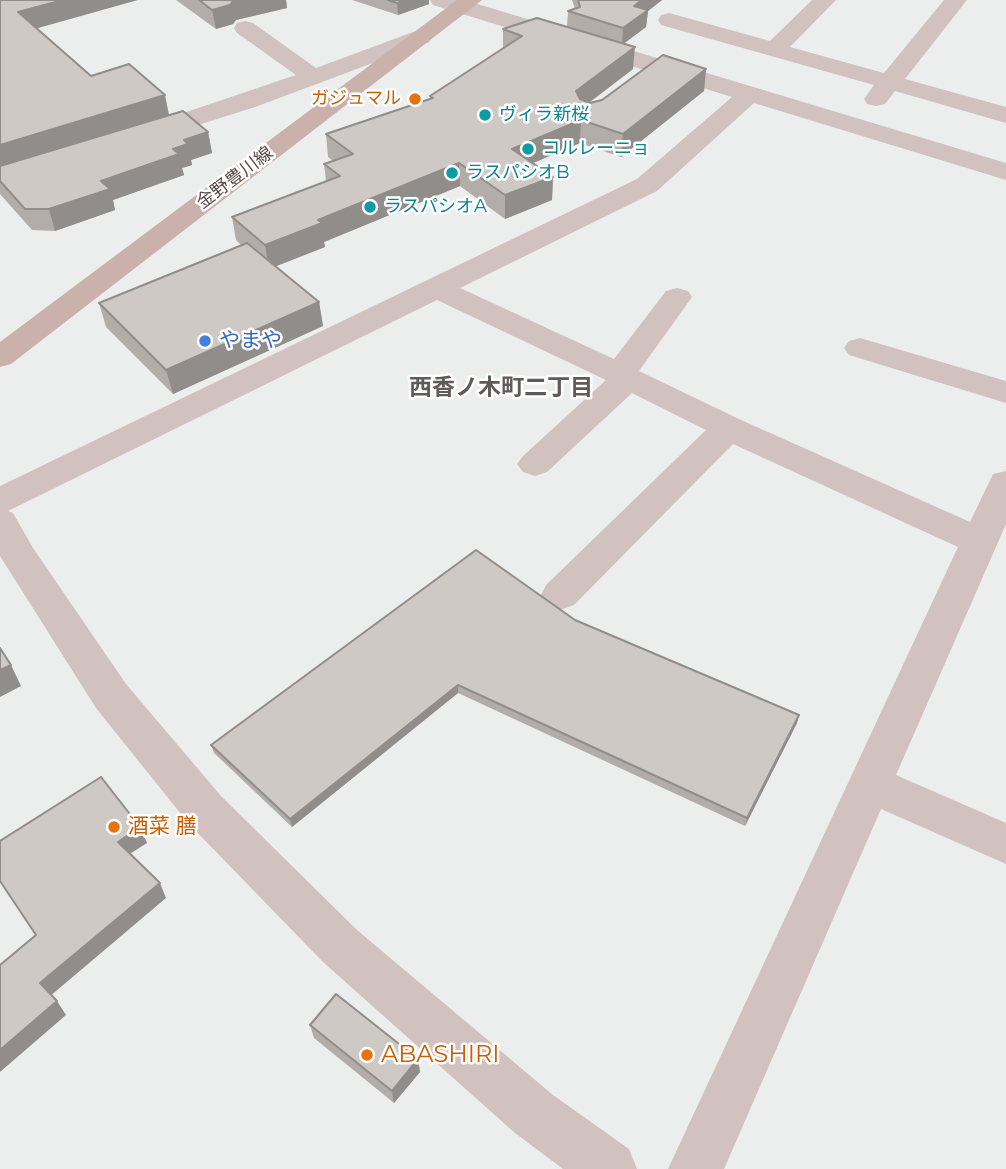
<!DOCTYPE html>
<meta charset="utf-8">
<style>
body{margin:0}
canvas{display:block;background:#ebeeed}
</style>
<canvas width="1006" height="1169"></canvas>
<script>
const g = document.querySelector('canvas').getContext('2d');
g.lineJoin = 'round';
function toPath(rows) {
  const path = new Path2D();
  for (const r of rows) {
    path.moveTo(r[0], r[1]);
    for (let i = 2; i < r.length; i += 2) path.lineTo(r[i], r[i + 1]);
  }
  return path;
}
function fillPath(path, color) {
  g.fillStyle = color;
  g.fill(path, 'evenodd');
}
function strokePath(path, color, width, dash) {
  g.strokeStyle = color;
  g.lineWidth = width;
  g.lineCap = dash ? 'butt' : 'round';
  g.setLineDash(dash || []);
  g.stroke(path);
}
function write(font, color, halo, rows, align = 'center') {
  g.font = font + ' Montserrat,"Noto Sans JP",sans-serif';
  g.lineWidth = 5;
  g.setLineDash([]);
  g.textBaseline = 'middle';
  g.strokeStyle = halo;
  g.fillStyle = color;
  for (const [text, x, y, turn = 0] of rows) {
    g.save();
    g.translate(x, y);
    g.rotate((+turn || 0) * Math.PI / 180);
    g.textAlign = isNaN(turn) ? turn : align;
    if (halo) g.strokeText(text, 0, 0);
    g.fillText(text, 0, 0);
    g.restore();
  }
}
fillPath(toPath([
 [430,0,464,0,1006,163,1006,180,754,103,657,191,460,288,614,359,666,291,677,288,688,291,692,297,639,371,741,420,970,522,993,474,1006,471,1006,524,896,775,1006,823,1006,864,881,809,724,1169,668,1169,958,547,733,444,574,605,560,610,546,605,541,595,546,585,706,430,632,393,547,472,535,476,523,472,517,464,523,456,606,380,437,300,8,511,13,513,33,548,126,684,221,796,357,930,553,1095,629,1149,637,1169,563,1169,515,1133,323,962,189,824,96,708,0,556,0,486,637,179,732,97,433,5,430,0],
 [812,0,836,0,790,47,884,73,944,0,967,0,905,79,1006,107,1006,123,895,91,885,104,876,106,867,104,864,99,874,85,661,25,658,20,661,15,669,13,770,41,812,0],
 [245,21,253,23,316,68,413,32,421,30,429,32,432,37,429,42,255,107,151,140,142,143,133,140,129,135,133,130,296,75,237,33,234,28,237,23,245,21],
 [860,338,1006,381,1006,403,849,355,844,348,849,341,860,338]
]), '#d1c1bf');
fillPath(toPath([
 [457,0,482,0,11,364,0,367,0,342,457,0]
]), '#cbb1ab');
fillPath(toPath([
 [0,0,36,28,91,76,169,115,208,132,212,153,191,160,192,165,182,168,184,175,113,200,115,210,55,231,32,230,0,194],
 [176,0,286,0,287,8,236,20,233,24,216,29],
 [352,0,429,0,429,4,398,15],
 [572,0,662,0,648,11,646,27,623,44,633,69,589,103,706,69,704,91,621,157,580,143,533,163,553,177,552,200,505,219,460,186,324,242,325,247,276,266,319,302,323,326,173,394,106,327,99,303,241,245,236,240,232,217,326,181,324,164,333,161,328,157,326,134,430,99,430,96,503,49,503,29,567,27,568,11,575,9],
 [575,620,797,723,745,826,458,693,292,827,214,753,211,745],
 [310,1025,418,1059,420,1072,394,1103,314,1038]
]), '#b2ada9');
fillPath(toPath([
 [63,0,138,0,24,32,18,12],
 [238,0,286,0,287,8,236,20,233,24,216,29,212,10],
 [406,0,429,0,429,4,398,15,397,3],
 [642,0,662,0,648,11,646,27,622,45,623,28,634,6],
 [635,47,633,69,575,113,576,91],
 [706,69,704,91,621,157,623,134],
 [165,95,169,115,0,168,0,145],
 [581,120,580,143,512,172,512,149],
 [208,132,212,153,191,160,192,165,182,168,184,175,113,200,115,210,55,231,49,209,101,181,173,149,184,140],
 [459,163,460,186,324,242,325,247,269,269,265,245,318,220],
 [553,177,552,200,505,219,505,195],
 [319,302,323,326,173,394,166,370],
 [11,665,21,686,0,697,0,670],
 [458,685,458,693,292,827,290,819],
 [799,715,797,723,745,826,747,818],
 [140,827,147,843,125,857,118,842],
 [160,883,166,898,49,997,40,983],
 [57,1001,66,1015,0,1072,0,1050],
 [418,1059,420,1072,394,1103,392,1091]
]), '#918d8a');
const building = toPath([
 [0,0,63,0,18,12,91,76,129,64,165,95,0,145,0,0],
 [199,0,238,0,233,1,230,5,212,10,199,0],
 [388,0,406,0,397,3,388,0],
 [578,0,642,0,634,6,648,10,623,28,568,11,580,7,578,0],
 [537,18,635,47,576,91,580,99,590,103,602,100,663,55,706,69,623,134,581,120,512,149,553,177,505,195,459,163,318,220,322,223,265,245,232,217,340,176,324,164,353,154,326,134,433,98,430,96,522,36,503,29,537,18],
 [183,111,208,132,184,140,188,144,173,149,179,154,101,181,110,189,49,209,25,209,0,181,0,166,183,111],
 [247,243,319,302,166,370,99,303,247,243],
 [476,550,575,620,799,715,747,818,458,685,290,819,211,745,476,550],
 [0,648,11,665,0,670,0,648],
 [101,777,140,827,118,842,160,883,40,983,57,1001,0,1050,0,965,36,935,0,881,0,841,101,777],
 [336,994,418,1059,392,1091,310,1025,336,994]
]);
fillPath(building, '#cfc9c5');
strokePath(building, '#918d8a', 2);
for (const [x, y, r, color] of [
 [415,99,7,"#e8710a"],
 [485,115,7,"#0f9aa8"],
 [528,149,7,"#0f9aa8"],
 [452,173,7,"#0f9aa8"],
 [370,207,7,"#0f9aa8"],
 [205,341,7,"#3f7fe0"],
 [114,827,7,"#e8710a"],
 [367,1055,7,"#e8710a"]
]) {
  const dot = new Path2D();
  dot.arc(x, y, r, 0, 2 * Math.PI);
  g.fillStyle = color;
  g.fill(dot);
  strokePath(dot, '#fff', 2.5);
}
write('18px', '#c56008', '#fff', [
 ["ガジュマル",401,99]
], 'right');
write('18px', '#0d838f', '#fff', [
 ["ヴィラ新桜",499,115],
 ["コルレーニョ",542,149],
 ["ラスパシオB",466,173],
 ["ラスパシオA",384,207]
], 'left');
write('18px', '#584845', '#fff', [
 ["金野豊川線",235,178,-37]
]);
write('21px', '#366cbe', '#fff', [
 ["やまや",219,341]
], 'left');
write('21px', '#c56008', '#fff', [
 ["酒菜 膳",128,827]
], 'left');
write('bold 23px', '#605a59', '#fff', [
 ["西香ノ木町二丁目",501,388]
]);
write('24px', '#c56008', '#fff', [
 ["ABASHIRI",381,1055]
], 'left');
</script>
